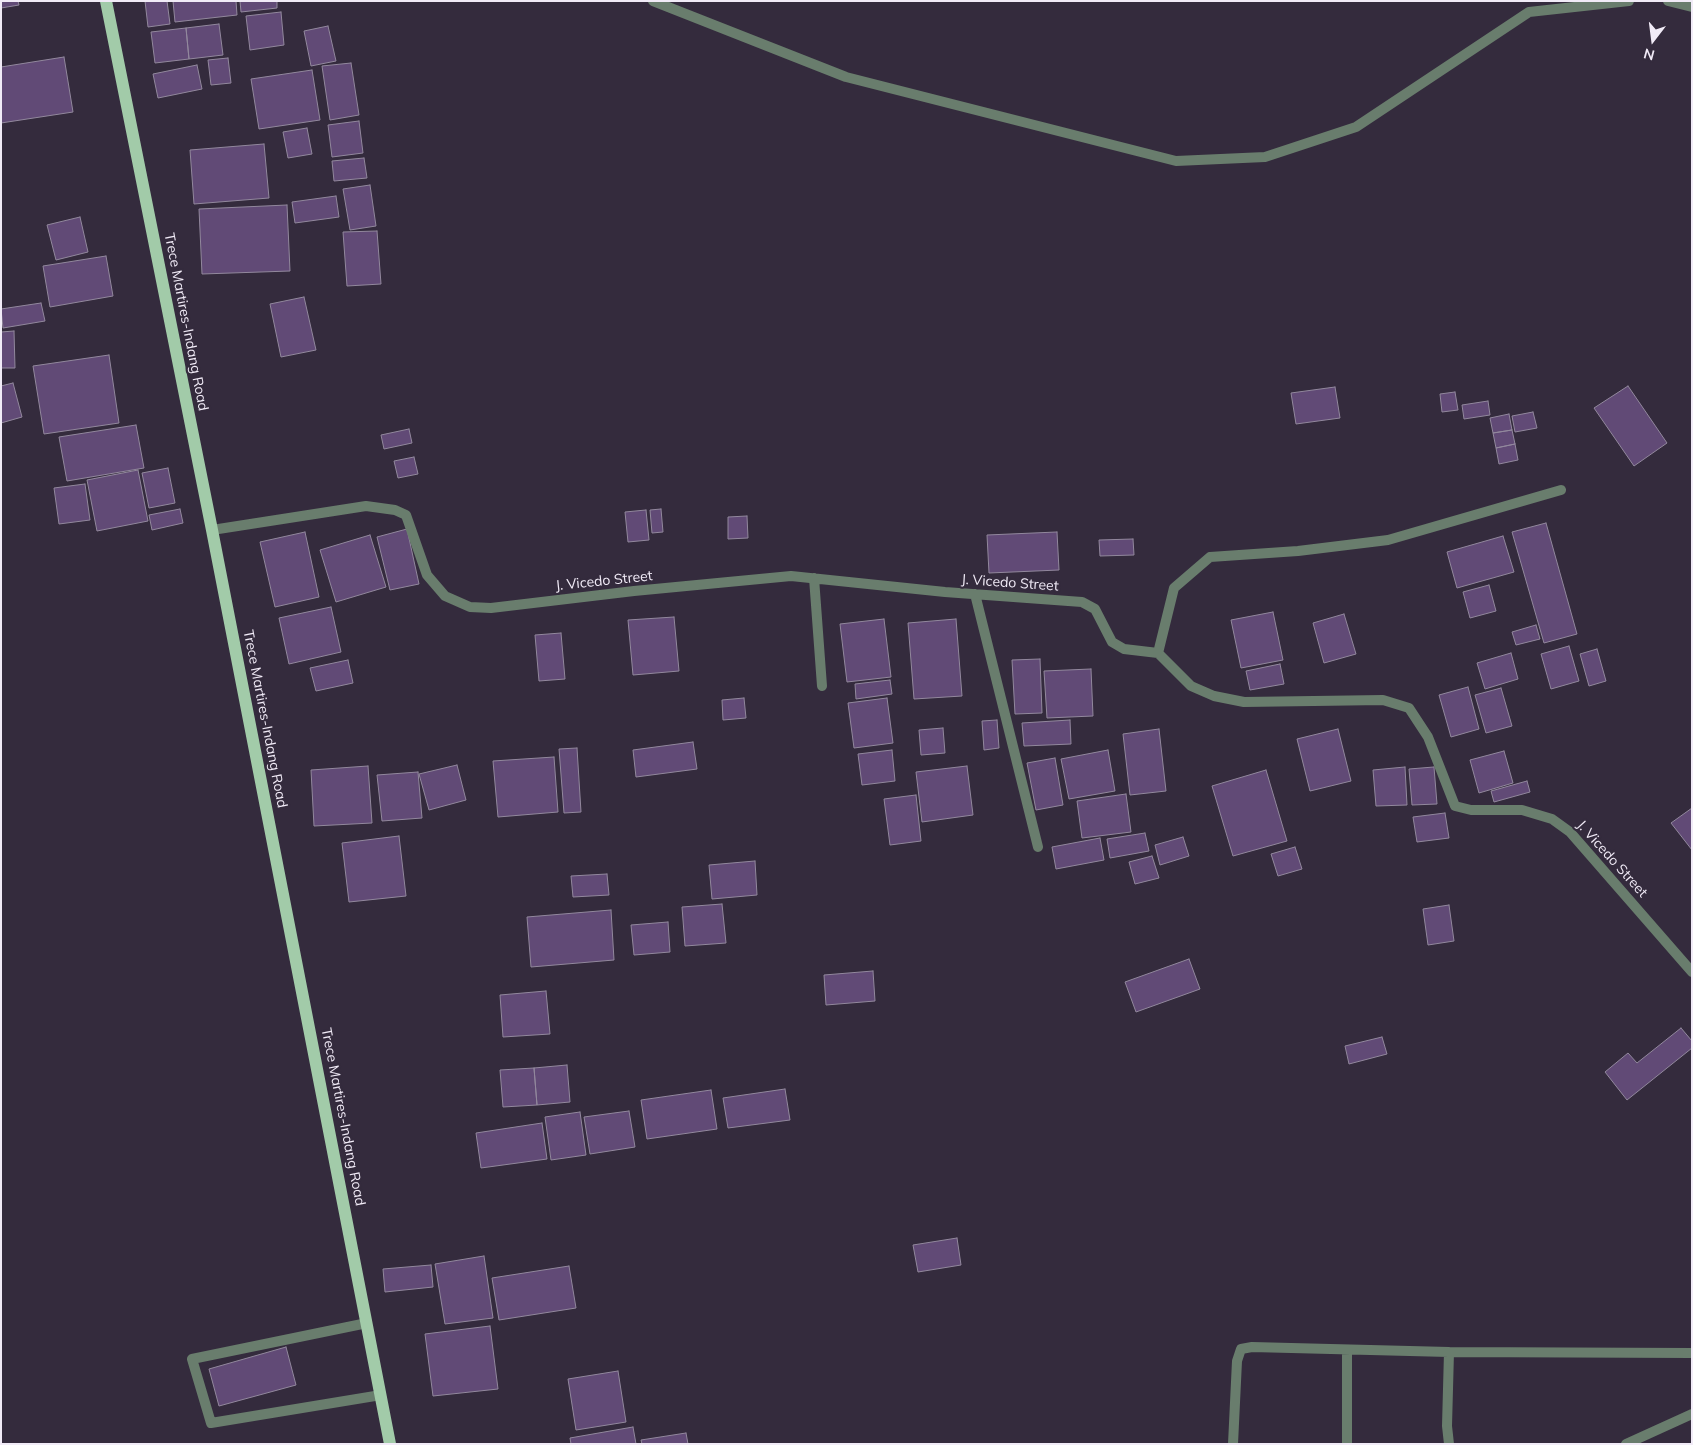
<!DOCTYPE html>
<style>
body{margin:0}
#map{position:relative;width:1693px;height:1445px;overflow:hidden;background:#342b3d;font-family:Mulish,sans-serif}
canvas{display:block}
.frame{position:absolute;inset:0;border:2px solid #f1ebf7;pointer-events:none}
.north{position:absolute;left:1628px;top:15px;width:50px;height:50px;-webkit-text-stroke:4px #342b3d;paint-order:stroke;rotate:195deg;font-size:14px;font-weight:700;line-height:20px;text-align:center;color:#f1ebf7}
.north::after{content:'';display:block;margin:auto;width:18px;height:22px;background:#f1ebf7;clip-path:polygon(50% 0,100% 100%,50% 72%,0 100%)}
</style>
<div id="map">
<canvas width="1693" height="1445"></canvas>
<div class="frame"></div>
<div class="north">N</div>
</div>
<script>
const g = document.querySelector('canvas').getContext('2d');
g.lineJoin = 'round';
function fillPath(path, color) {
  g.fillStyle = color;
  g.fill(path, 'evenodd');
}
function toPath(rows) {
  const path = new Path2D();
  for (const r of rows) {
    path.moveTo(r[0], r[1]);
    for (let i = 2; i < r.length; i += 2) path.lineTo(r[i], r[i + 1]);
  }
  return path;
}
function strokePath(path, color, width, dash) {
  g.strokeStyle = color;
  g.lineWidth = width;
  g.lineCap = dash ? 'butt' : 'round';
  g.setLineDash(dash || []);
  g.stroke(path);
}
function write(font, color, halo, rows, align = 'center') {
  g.font = font + ' Mulish,sans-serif';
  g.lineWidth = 4.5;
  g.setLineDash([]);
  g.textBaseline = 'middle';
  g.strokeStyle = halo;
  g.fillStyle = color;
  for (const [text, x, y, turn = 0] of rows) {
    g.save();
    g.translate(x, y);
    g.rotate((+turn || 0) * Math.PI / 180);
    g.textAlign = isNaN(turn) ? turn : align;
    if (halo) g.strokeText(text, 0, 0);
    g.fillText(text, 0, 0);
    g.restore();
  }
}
const building = toPath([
 [1,1,18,1,19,5,1,8,1,1],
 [145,1,167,1,170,24,148,27,145,1],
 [173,1,236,1,237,15,175,22,173,1],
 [240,1,277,1,277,8,241,12,240,1],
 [281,12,284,45,250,50,246,16,281,12],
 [219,24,223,55,189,59,186,28,219,24],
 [328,26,336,61,311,66,304,31,328,26],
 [186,28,189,59,155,63,151,32,186,28],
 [64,57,73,112,1,123,1,67,64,57],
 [228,58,231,83,211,85,208,60,228,58],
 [351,63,359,115,330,120,322,66,351,63],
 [197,65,202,89,158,98,153,74,197,65],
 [312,70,320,120,259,129,251,79,312,70],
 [359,121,363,153,332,157,328,125,359,121],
 [307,128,312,154,288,158,283,132,307,128],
 [264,144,269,198,194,204,190,150,264,144],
 [364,158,367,178,334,181,332,161,364,158],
 [370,185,376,226,350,230,343,189,370,185],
 [336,196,339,217,295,223,292,202,336,196],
 [287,205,290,271,202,274,199,209,287,205],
 [80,217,88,252,56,260,47,225,80,217],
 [377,231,381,284,347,286,343,232,377,231],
 [106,256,113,296,50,307,43,266,106,256],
 [304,297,316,350,281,357,270,304,304,297],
 [41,303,45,321,3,328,1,309,41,303],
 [14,331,15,368,1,368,1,332,14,331],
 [109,355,119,423,44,434,33,366,109,355],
 [13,383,22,417,1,423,1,386,13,383],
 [1628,386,1667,443,1634,466,1594,408,1628,386],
 [1335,387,1340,418,1296,424,1291,393,1335,387],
 [1455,392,1458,410,1442,412,1440,394,1455,392],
 [1488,401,1490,415,1464,419,1462,405,1488,401],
 [1533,412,1537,428,1515,432,1512,416,1533,412],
 [1509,414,1512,430,1493,433,1490,418,1509,414],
 [136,425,144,468,67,481,59,437,136,425],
 [409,429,412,443,384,449,381,435,409,429],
 [1512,430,1515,444,1496,448,1493,433,1512,430],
 [1515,444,1518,460,1499,464,1496,448,1515,444],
 [414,457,418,474,398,478,394,461,414,457],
 [168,468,175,503,149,508,142,473,168,468],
 [138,470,148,521,97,531,87,480,138,470],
 [85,484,90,520,59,524,54,488,85,484],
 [180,509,183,523,152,530,149,515,180,509],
 [661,509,663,532,652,533,650,510,661,509],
 [646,510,649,540,628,542,625,512,646,510],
 [747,516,748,538,728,539,728,517,747,516],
 [1546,523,1577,634,1544,643,1512,532,1546,523],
 [407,529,419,584,390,590,377,537,407,529],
 [305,532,319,597,275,607,260,542,305,532],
 [1057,532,1059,570,989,573,987,535,1057,532],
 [370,535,386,587,336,602,320,550,370,535],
 [1503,536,1514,572,1457,588,1447,552,1503,536],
 [1133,539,1134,555,1100,556,1099,540,1133,539],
 [1489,585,1496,611,1470,618,1463,592,1489,585],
 [331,607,341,652,289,664,279,618,331,607],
 [1273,612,1283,660,1241,668,1231,620,1273,612],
 [1344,614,1356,654,1324,663,1313,623,1344,614],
 [674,617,679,671,633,675,628,620,674,617],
 [884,619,891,677,847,682,840,624,884,619],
 [956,619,962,696,914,699,908,623,956,619],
 [1536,625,1540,639,1516,645,1512,632,1536,625],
 [561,633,565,679,539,681,535,635,561,633],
 [1569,646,1579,681,1551,689,1541,654,1569,646],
 [1597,649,1606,681,1589,686,1580,654,1597,649],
 [1511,653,1518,679,1485,689,1477,663,1511,653],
 [1040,659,1042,713,1015,714,1012,660,1040,659],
 [348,660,353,683,316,691,310,668,348,660],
 [1280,664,1284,684,1250,690,1246,671,1280,664],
 [1091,669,1093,716,1047,718,1044,671,1091,669],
 [890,680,892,694,856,699,855,684,890,680],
 [1468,687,1479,729,1451,737,1439,695,1468,687],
 [1501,688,1512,726,1486,733,1475,695,1501,688],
 [744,698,746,718,723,720,722,700,744,698],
 [887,698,893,743,854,748,848,703,887,698],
 [997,720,999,748,984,750,982,721,997,720],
 [1070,720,1071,744,1024,746,1022,723,1070,720],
 [943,728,945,753,921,755,919,730,943,728],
 [1159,729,1166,791,1130,795,1123,734,1159,729],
 [1338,729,1351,781,1310,791,1297,739,1338,729],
 [693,742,697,769,636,777,633,750,693,742],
 [577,748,581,812,564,813,559,749,577,748],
 [892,750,895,781,862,785,858,754,892,750],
 [1108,750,1115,791,1069,799,1061,759,1108,750],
 [1504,751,1513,783,1479,793,1470,760,1504,751],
 [554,757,558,812,498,817,493,761,554,757],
 [1055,758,1063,805,1036,810,1027,763,1055,758],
 [457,765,466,800,429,810,419,774,457,765],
 [368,766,372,823,314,826,311,770,368,766],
 [967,766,973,815,922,822,916,772,967,766],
 [1405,767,1407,805,1376,806,1373,770,1405,767],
 [1434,767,1437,804,1412,805,1409,769,1434,767],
 [1266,770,1287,841,1233,856,1212,786,1266,770],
 [418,772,422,818,382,821,377,775,418,772],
 [1527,781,1530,792,1494,802,1491,791,1527,781],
 [1126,794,1131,832,1082,838,1077,801,1126,794],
 [916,795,921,841,890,845,884,799,916,795],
 [1692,808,1692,850,1671,823,1692,808],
 [1445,813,1449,838,1417,842,1413,817,1445,813],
 [1145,833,1149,851,1110,858,1107,839,1145,833],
 [399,836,406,896,349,902,342,843,399,836],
 [1183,837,1189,856,1160,865,1155,845,1183,837],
 [1100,838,1104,860,1056,869,1052,847,1100,838],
 [1295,847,1302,869,1278,876,1271,854,1295,847],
 [1152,856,1159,878,1135,884,1129,862,1152,856],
 [755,861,757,895,712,899,709,865,755,861],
 [607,874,609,895,573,897,571,876,607,874],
 [722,904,726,943,685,946,682,907,722,904],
 [1449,905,1454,941,1428,945,1423,909,1449,905],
 [611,910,614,960,531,967,527,917,611,910],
 [668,922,670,952,634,955,631,925,668,922],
 [1189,959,1200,989,1136,1012,1125,982,1189,959],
 [873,971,875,1001,826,1005,824,975,873,971],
 [546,991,550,1034,503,1037,500,995,546,991],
 [1681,1028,1692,1041,1692,1048,1627,1100,1605,1072,1628,1053,1637,1063,1681,1028],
 [1382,1037,1387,1054,1349,1064,1345,1046,1382,1037],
 [567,1065,570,1102,537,1105,534,1068,567,1065],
 [534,1068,537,1105,503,1107,500,1070,534,1068],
 [785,1089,790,1120,728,1128,723,1098,785,1089],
 [711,1090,717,1129,647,1139,641,1100,711,1090],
 [629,1111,635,1147,590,1154,584,1117,629,1111],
 [580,1112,586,1155,551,1160,545,1117,580,1112],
 [542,1123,547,1159,481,1168,476,1133,542,1123],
 [957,1238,961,1265,918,1272,913,1245,957,1238],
 [484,1256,493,1318,445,1324,435,1264,484,1256],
 [431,1265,433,1287,385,1292,383,1269,431,1265],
 [569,1266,576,1308,499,1320,492,1278,569,1266],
 [490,1326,498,1389,433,1396,425,1334,490,1326],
 [286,1347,296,1385,219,1406,209,1369,286,1347],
 [618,1371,626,1422,576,1430,568,1379,618,1371],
 [633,1427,636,1444,571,1444,570,1438,633,1427],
 [686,1433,688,1444,642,1444,641,1440,686,1433]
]);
fillPath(building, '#614a76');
strokePath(building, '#92889d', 1);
strokePath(toPath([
 [653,1,846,77,1176,161,1265,157,1356,127,1529,12,1629,1],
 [1668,1,1692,7],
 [367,1323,192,1359,211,1423,381,1395]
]), '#697d6d', 10);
strokePath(toPath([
 [212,530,366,506,395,510,406,515,427,575,445,596,470,607,491,608,634,591,791,576,945,592,1082,602,1095,609,1112,642,1124,649,1158,653,1191,686,1214,696,1244,702,1383,700,1409,708,1428,737,1455,806,1471,810,1522,810,1552,819,1570,832,1692,972],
 [814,578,822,686],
 [975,594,1038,847],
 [1158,653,1174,588,1210,557,1298,551,1388,540,1561,490],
 [1347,1350,1347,1444],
 [1233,1444,1237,1361,1241,1349,1252,1347,1449,1352,1692,1353],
 [1449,1444,1447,1426,1449,1352],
 [1626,1444,1692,1414]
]), '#697d6d', 10);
strokePath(toPath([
 [106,1,212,530,390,1444]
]), '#a2cba9', 12);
write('14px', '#f1ebf7', '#342b3d', [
 ["Trece Martires-Indang Road",186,322,79],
 ["J. Vicedo Street",604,581,-6],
 ["J. Vicedo Street",1010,583,4],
 ["Trece Martires-Indang Road",265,719,79],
 ["J. Vicedo Street",1612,859,48],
 ["Trece Martires-Indang Road",343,1117,79]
]);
</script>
